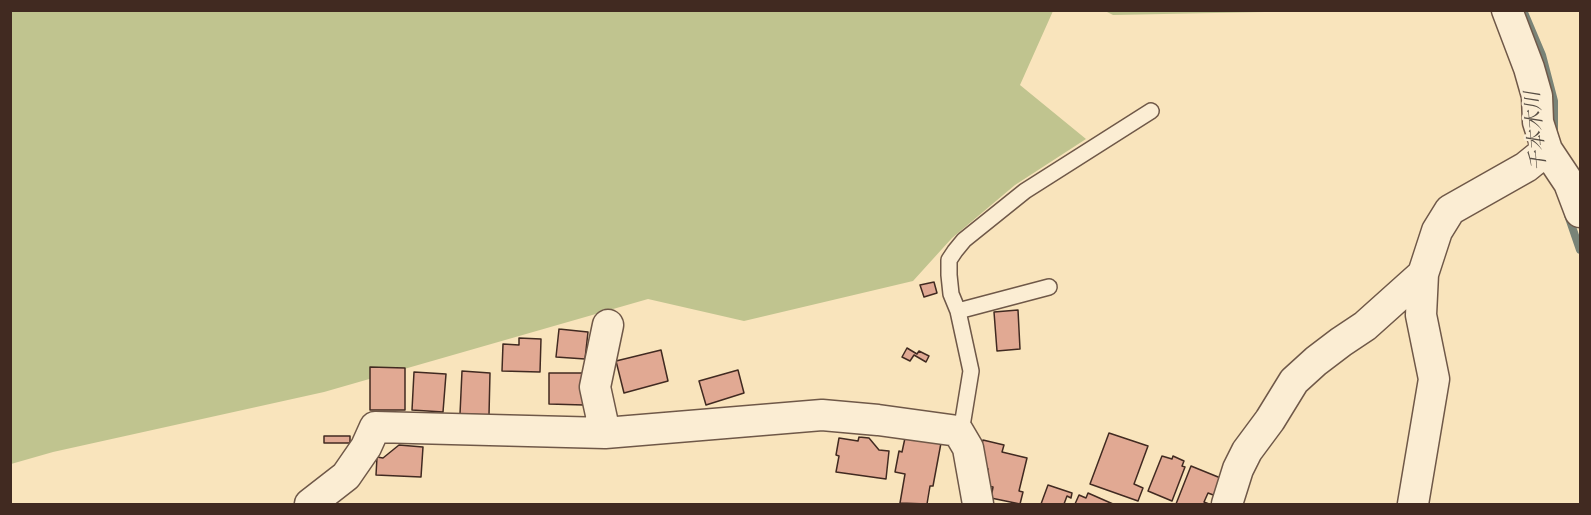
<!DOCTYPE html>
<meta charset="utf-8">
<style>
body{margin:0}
#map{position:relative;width:1591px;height:515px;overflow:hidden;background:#f9e4bc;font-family:"IM FELL French Canon",serif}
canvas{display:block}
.frame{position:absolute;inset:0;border:12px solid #412a21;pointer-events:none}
</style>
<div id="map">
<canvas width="1591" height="515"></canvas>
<div class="frame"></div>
</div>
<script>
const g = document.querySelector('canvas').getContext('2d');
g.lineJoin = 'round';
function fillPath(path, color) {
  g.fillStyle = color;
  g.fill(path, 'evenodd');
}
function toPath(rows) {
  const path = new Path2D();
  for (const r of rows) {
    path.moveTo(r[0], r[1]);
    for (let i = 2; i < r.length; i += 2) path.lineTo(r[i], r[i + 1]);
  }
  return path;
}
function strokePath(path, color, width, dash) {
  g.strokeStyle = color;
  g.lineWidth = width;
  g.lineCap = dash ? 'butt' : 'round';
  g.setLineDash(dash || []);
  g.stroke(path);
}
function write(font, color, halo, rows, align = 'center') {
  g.font = font + ' "IM FELL French Canon","Noto Serif JP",serif';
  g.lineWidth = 4.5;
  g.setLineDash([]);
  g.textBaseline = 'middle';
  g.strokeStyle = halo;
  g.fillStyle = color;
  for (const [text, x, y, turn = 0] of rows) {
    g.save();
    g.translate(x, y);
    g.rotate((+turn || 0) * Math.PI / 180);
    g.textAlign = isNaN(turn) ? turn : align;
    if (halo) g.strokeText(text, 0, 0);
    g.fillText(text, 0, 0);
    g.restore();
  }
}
fillPath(toPath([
 [11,11,1053,11,1020,85,1086,139,1015,185,952,238,913,281,744,321,648,299,324,392,53,452,11,464],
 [1105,11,1266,11,1265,12,1113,15]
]), '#c0c48f');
strokePath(toPath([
 [1523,10,1542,55,1554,101,1554,133],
 [1568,215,1580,250]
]), '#798377', 8);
const building = toPath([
 [934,282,937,293,924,297,920,285,934,282],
 [1018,310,1020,349,997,351,994,312,1018,310],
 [559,329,588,332,585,359,556,357,559,329],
 [519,338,541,339,540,372,502,371,503,344,519,345,519,338],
 [907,348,917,354,919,351,929,356,926,362,914,355,910,361,902,357,907,348],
 [661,350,668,381,624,393,616,361,661,350],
 [370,367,405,368,405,410,370,410,370,367],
 [738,370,744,393,706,405,699,381,738,370],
 [462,371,490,373,489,415,460,414,462,371],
 [414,372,446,374,443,412,412,410,414,372],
 [549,373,584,373,584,405,549,404,549,373],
 [1109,433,1148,446,1134,484,1143,488,1138,501,1090,484,1109,433],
 [324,436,350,436,350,443,324,443,324,436],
 [859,437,869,438,879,450,889,451,886,479,836,472,839,456,836,455,839,438,858,441,859,437],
 [905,438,941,443,933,486,930,486,927,504,900,503,905,474,895,472,899,451,902,452,905,438],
 [983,440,1004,445,1002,452,1027,458,1019,491,1023,492,1020,504,991,498,993,487,988,486,985,476,988,469,982,466,979,453,983,440],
 [399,445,423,447,421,477,376,475,377,457,383,458,399,445],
 [1162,456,1172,459,1173,456,1184,461,1182,466,1185,467,1172,501,1148,491,1162,456],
 [1191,466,1223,479,1216,496,1208,493,1204,502,1209,504,1176,504,1191,466],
 [1048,485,1072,493,1071,498,1067,496,1064,504,1041,504,1048,485],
 [1088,493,1113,504,1075,504,1079,495,1086,498,1088,493]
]);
fillPath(building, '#e1a993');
strokePath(building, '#412a21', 1.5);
const service = toPath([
 [958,311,1049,287],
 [958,431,963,420,971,371,958,311,951,294,949,275,949,260,955,251,964,240,1025,191,1151,111]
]);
const minor = toPath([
 [1507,10,1529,68,1537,96,1538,122,1547,150,1569,183,1580,212],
 [605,433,595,387,608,325],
 [310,504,346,476,366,447,375,427,605,433,822,415,878,420,958,431,968,448,978,504],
 [1227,504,1238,469,1247,451,1270,420,1294,381,1316,361,1341,342,1365,326,1423,274],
 [1413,504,1434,379,1421,315,1423,274,1437,231,1450,210,1526,167,1547,150]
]);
strokePath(service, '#6f5848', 18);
strokePath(minor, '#6f5848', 33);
strokePath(service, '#fbedd3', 15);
strokePath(minor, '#fbedd3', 30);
write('italic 20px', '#584f45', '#fbedd3', [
 ["千本木川",1537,131,-95]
]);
</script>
